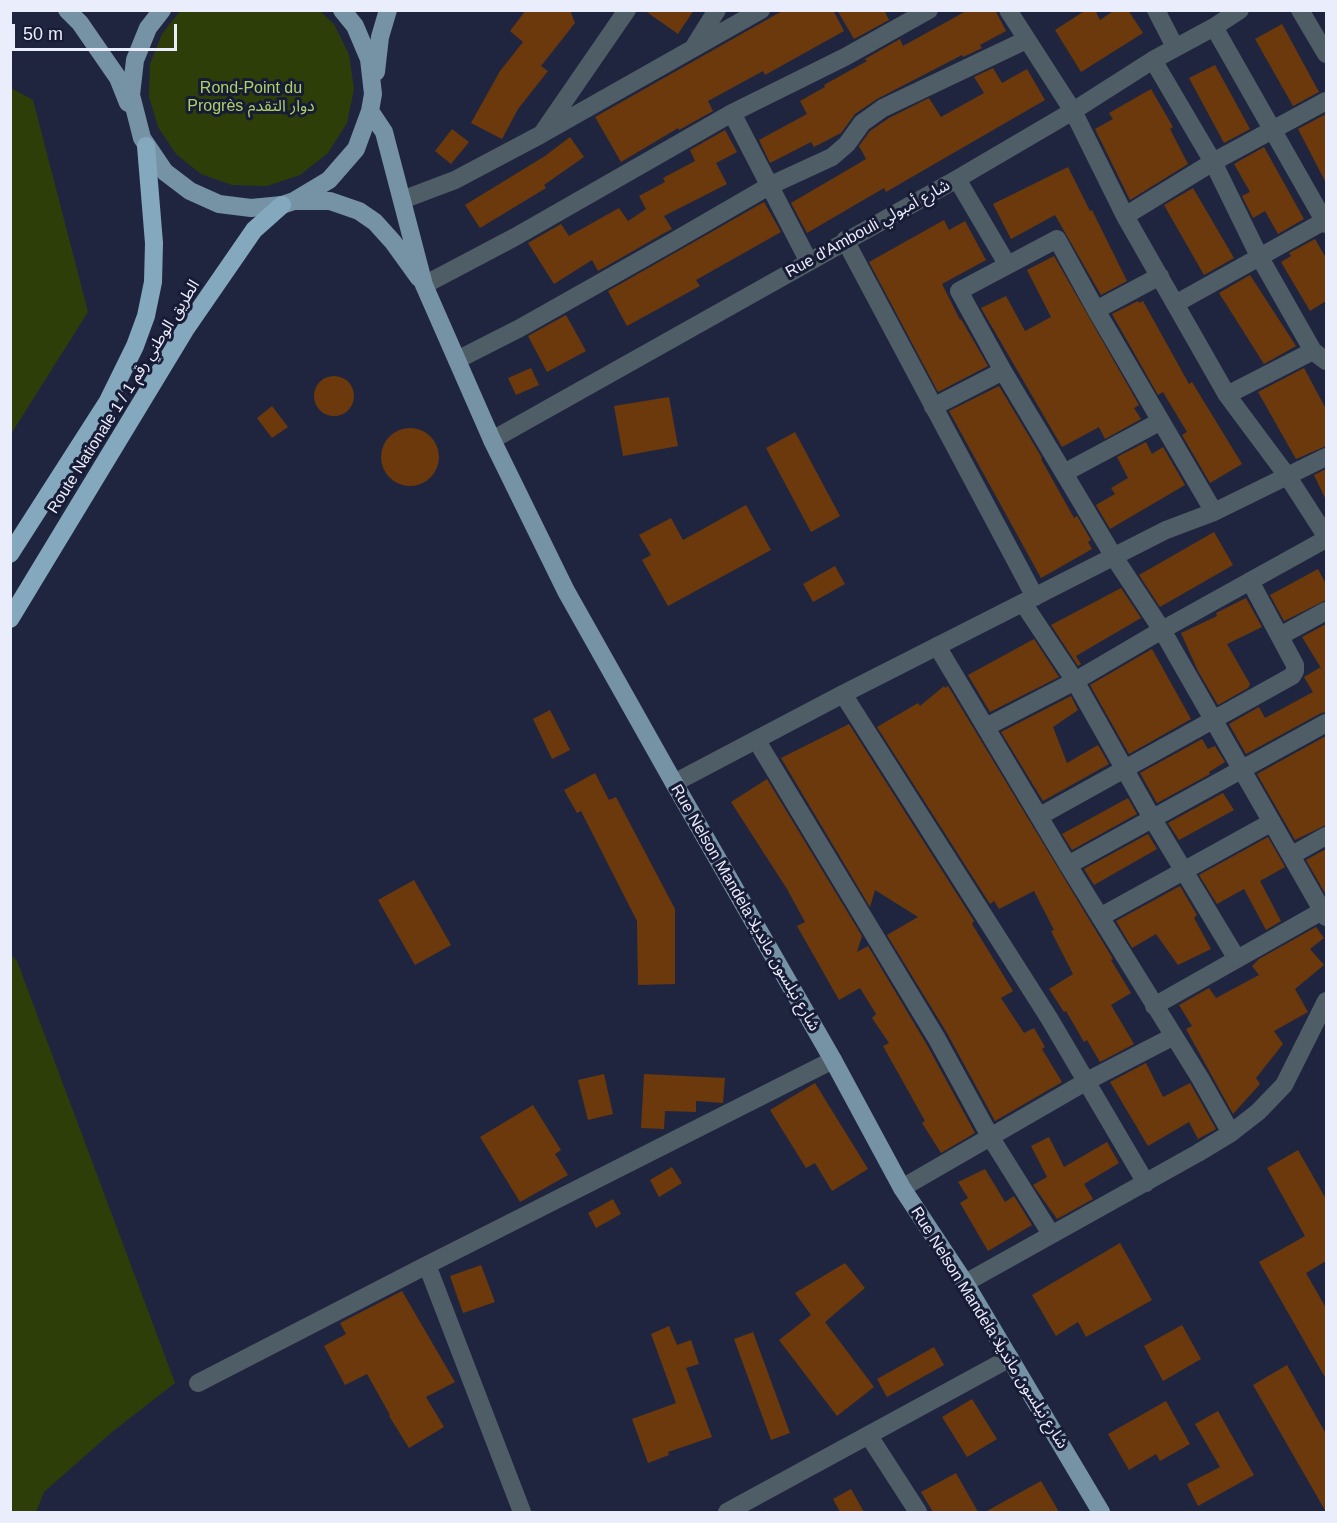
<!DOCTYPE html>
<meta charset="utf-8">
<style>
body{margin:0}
#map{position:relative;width:1337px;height:1523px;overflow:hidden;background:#20253f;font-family:Helvetica,sans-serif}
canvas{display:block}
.frame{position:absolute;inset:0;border:12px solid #eaedfc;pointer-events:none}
.scale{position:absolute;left:12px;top:24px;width:165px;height:27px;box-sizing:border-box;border:3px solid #eaedfc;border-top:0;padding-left:8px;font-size:18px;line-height:21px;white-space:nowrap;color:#eaedfc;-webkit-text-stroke:4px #171b35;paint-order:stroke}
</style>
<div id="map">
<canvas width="1337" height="1523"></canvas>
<div class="frame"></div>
<div class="scale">50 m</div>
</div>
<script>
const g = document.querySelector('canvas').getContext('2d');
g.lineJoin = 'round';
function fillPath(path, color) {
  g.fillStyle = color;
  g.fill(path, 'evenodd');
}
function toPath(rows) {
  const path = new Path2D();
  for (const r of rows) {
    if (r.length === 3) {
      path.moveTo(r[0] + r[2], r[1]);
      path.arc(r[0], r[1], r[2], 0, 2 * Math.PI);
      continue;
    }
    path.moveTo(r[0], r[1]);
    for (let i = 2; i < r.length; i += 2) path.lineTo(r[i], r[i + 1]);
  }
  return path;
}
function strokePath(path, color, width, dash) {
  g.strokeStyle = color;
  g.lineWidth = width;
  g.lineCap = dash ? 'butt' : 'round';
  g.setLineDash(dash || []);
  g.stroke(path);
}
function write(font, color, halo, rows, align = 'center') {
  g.font = font + ' Helvetica,"Noto Sans Arabic",sans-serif';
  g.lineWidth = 6;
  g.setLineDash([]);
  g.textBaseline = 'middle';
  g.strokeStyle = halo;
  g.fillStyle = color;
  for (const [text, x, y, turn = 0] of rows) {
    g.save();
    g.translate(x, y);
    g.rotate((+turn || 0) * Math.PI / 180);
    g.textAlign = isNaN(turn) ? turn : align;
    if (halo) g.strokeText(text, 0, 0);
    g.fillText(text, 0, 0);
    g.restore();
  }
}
fillPath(toPath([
 [181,10,320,11,334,24,349,55,354,89,347,123,328,153,300,175,267,186,232,185,201,174,176,154,158,127,149,96,150,64,162,34],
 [11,88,33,100,88,312,11,434],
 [10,954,17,961,175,1383,112,1432,44,1492,36,1512,10,1512]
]), '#2e3e09');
fillPath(toPath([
 [526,10,570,10,575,23,541,66,548,71,518,109,502,139,471,123,500,71,523,42,510,31],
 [644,10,694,10,678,34],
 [784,10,833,10,844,31,765,75,763,71,708,101,713,111,679,130,678,128,621,162,595,117],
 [837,10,884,10,889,20,854,39],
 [968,10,995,10,1006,31,980,45,982,48,963,57,962,55,877,99,855,114,841,133,814,147,811,142,770,163,759,140,807,114,800,101,825,87,824,85,867,61,865,59,900,39,903,46],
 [1086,10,1095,10,1100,20,1115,10,1128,10,1143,33,1081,72,1055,30],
 [1282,24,1319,92,1293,106,1255,39],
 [1215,65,1250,129,1224,143,1189,78],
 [993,68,1002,83,1027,69,1045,100,886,192,884,188,807,233,791,203,866,159,859,146,870,131,889,118,929,98,941,117,984,93,974,77],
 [1151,89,1173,127,1170,129,1188,164,1130,200,1095,129,1113,119,1109,113],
 [1326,114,1326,183,1298,129],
 [452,129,469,142,451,164,435,151],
 [725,130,737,152,716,163,727,184,664,216,672,229,668,231,598,271,592,260,554,284,528,243,561,224,569,236,619,208,628,221,646,209,639,196,665,182,663,178,695,161,690,150],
 [570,137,584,157,544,185,546,188,480,228,465,205,545,156],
 [1264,147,1304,219,1278,234,1265,211,1253,218,1242,196,1250,192,1234,164],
 [1068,167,1090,211,1092,210,1127,281,1101,295,1055,215,1011,239,993,204],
 [1193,188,1234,258,1204,275,1164,205],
 [764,202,781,232,696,280,700,286,627,326,608,291],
 [944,220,949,230,965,221,986,260,942,284,960,320,961,319,988,366,938,392,869,262],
 [1315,239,1326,258,1326,301,1310,311,1281,262,1291,256,1289,253],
 [1054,256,1139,405,1134,408,1141,419,1105,439,1099,427,1062,447,981,308,1006,296,1025,331,1051,317,1027,270],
 [1250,275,1296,346,1264,364,1219,293],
 [1138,301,1139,303,1143,301,1189,384,1192,382,1242,464,1210,483,1182,435,1187,432,1163,392,1158,395,1112,314],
 [566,315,586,351,547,372,528,336],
 [531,368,539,385,516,395,508,378],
 [1304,368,1326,409,1326,446,1296,459,1258,392],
 [334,396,20],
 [999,386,1042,458,1041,459,1074,518,1077,516,1091,540,1088,542,1092,549,1041,578,949,411],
 [669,397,678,446,623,456,614,406],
 [272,406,288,427,272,438,257,418],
 [410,457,29],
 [795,432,840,516,811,532,766,448],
 [1146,442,1152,454,1163,447,1185,485,1110,529,1096,505,1115,494,1111,488,1128,478,1117,457],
 [1326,469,1326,500,1314,475],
 [746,505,771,550,668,606,642,560,651,555,639,535,671,518,683,540],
 [1214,532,1233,565,1160,607,1139,575],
 [835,566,845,584,813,602,803,584],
 [1318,569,1326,584,1326,600,1284,621,1270,595],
 [1121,588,1141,618,1076,656,1081,664,1078,666,1051,625],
 [1246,598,1262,627,1227,644,1250,684,1248,688,1218,705,1198,671,1181,633,1217,616,1216,613],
 [1326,624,1326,676,1302,637],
 [1034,639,1059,677,990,712,968,675],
 [1152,649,1191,719,1129,754,1090,685],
 [1321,667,1326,677,1326,712,1321,713,1246,754,1229,724,1259,707,1265,718,1313,692,1304,677],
 [944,686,945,688,948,686,1113,959,1111,960,1131,993,1111,1005,1134,1044,1100,1062,1087,1040,1084,1042,1066,1011,1064,1012,1049,989,1073,974,1051,931,1054,930,1034,891,999,909,994,901,990,904,877,727,918,703,920,706],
 [1071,696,1078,710,1053,727,1067,763,1098,745,1109,764,1043,801,1001,732],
 [550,710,570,750,552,759,533,719],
 [849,724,974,921,972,924,1013,991,1001,998,1024,1033,1034,1028,1045,1047,1042,1049,1062,1082,995,1121,947,1033,887,935,918,917,875,890,870,907,781,758],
 [1326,736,1326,825,1295,840,1257,774],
 [1202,739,1208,749,1215,746,1225,762,1209,772,1210,774,1157,803,1140,773],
 [595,773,609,800,616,797,675,909,675,984,638,985,637,921,581,811,577,813,564,790],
 [767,779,862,936,857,952,868,946,927,1045,975,1133,941,1153,922,1123,925,1121,883,1046,889,1043,872,1018,876,1014,860,988,839,1000,797,926,805,922,787,889,731,802],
 [1223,793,1234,810,1179,840,1168,823],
 [1128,798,1137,814,1072,850,1062,834],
 [1148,834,1157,849,1094,885,1084,869],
 [1268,837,1285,867,1260,881,1281,921,1266,930,1244,889,1217,904,1199,875],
 [1326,849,1326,895,1306,860],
 [414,880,451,945,415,965,378,900],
 [1180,886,1197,915,1194,918,1211,949,1178,965,1156,934,1132,948,1116,921],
 [1316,927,1324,938,1310,949,1324,965,1295,989,1308,1012,1274,1031,1283,1044,1256,1078,1260,1084,1233,1114,1186,1029,1192,1026,1179,1005,1209,988,1216,998,1259,975,1252,966,1259,959],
 [1146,1063,1163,1097,1190,1083,1216,1129,1198,1139,1189,1122,1148,1146,1110,1082],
 [604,1074,613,1114,588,1120,578,1080],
 [644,1074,725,1078,723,1103,696,1101,696,1112,665,1111,664,1129,641,1128],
 [815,1083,868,1169,832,1191,815,1163,806,1168,770,1110],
 [533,1105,561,1150,555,1154,568,1175,520,1202,480,1137],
 [1049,1137,1064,1167,1107,1142,1119,1163,1084,1184,1093,1199,1057,1219,1033,1185,1047,1177,1031,1146],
 [1298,1150,1326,1199,1326,1261,1306,1273,1326,1308,1326,1379,1259,1262,1305,1236,1267,1168],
 [672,1167,682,1183,659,1197,650,1180],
 [985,1169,1005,1202,1014,1196,1032,1225,988,1251,960,1203,968,1198,958,1182],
 [613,1199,621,1214,596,1228,588,1213],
 [1120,1243,1152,1300,1086,1337,1078,1322,1056,1336,1032,1295],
 [845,1263,865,1288,825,1322,874,1387,837,1416,779,1340,811,1315,795,1293],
 [481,1265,495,1302,463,1313,450,1276],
 [402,1291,455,1382,426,1397,444,1427,409,1448,389,1416,390,1415,367,1374,345,1385,324,1346,346,1334,340,1323],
 [1182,1325,1201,1359,1163,1381,1144,1346],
 [669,1326,677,1345,691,1340,699,1364,686,1368,712,1437,668,1452,669,1455,648,1463,632,1419,676,1403,651,1334],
 [753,1332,790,1433,771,1440,734,1339],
 [934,1347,944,1365,887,1397,877,1379],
 [1287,1365,1326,1434,1326,1512,1253,1385],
 [972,1399,997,1439,967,1457,942,1417],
 [1166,1401,1190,1444,1160,1461,1156,1454,1129,1470,1108,1434],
 [1218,1411,1254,1475,1198,1506,1187,1484,1220,1467,1195,1424],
 [956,1473,978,1512,933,1512,921,1492],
 [1041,1481,1059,1512,985,1512],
 [851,1489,864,1512,840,1512,833,1499]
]), '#6b390b');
strokePath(toPath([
 [1008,10,1073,111,1125,216,1227,395,1288,477,1326,536],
 [1156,10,1175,47],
 [1300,10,1326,54],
 [1214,27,1326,224],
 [695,45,717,10],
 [1153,60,1213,162,1259,256,1313,351,1326,361],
 [732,113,809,262],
 [543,132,627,10],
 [957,179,1007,264],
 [402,200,455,180,540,135,761,10],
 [1125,216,1213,162,1326,101],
 [845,240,1035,597],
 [424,285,515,237,732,113,845,57,929,10],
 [1175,304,1326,220],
 [1096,310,1160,276],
 [457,360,520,328,674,241,769,186,832,157,847,144,862,123,883,108,1026,40],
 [1227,395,1313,351],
 [933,407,1003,371],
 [492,440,957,179,1073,111,1153,60,1214,27,1240,10],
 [1064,473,1161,421],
 [1214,512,1096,310,1057,239,959,291,1003,371,1114,557,1162,630,1326,917],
 [1023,603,1075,681,1152,818,1237,959],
 [1280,636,1326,611],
 [937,646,1068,865,1200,1078,1231,1133],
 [843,694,1049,1018,1146,1183],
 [986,727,1075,681,1162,630,1326,539],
 [757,741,937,1039,991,1138,1051,1234],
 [674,783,843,694,1166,530,1214,512,1326,457],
 [1040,816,1292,676,1295,671,1295,665,1250,581],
 [1292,855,1326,836],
 [1068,865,1326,723],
 [1100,917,1272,822],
 [1154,1006,1322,911],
 [902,1188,1087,1081,1174,1036],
 [427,1265,522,1512],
 [965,1283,1198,1153,1231,1133,1258,1112,1284,1085,1326,1001],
 [198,1383,427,1265,833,1060],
 [869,1436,918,1512],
 [727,1512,1010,1358]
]), '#4f5e66', 18);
strokePath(toPath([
 [67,10,80,23,118,78,128,103],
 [162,10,148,28,135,60,131,95,142,138,165,172,190,191,219,204,251,208,282,205,294,201,329,180,356,149,370,111,373,94,369,59,355,26,342,10],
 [376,72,380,37,388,10],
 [370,111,384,132,424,285,492,440,566,591,674,783,833,1060,902,1188,965,1283,1101,1512],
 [295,201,330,201,359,211,375,222,393,242,419,278]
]), '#7593a4', 18);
strokePath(toPath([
 [10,554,108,401,135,346,146,316,153,282,154,243,146,146],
 [10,619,185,330,254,230,282,205]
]), '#84a8bd', 18);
write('16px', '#add266', '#171b35', [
 ["Rond-Point du",251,89],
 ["Progrès دوار التقدم",251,107]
]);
write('16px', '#eaedfc', '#171b35', [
 ["Rue d'Ambouli شارع أمبولي",868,229,-29],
 ["Route Nationale 1 / الطريق الوطني رقم 1",124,397,-58],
 ["Rue Nelson Mandela شارع نيلسون مانديلا",745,908,60],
 ["Rue Nelson Mandela شارع نيلسون مانديلا",989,1328,58]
]);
</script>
